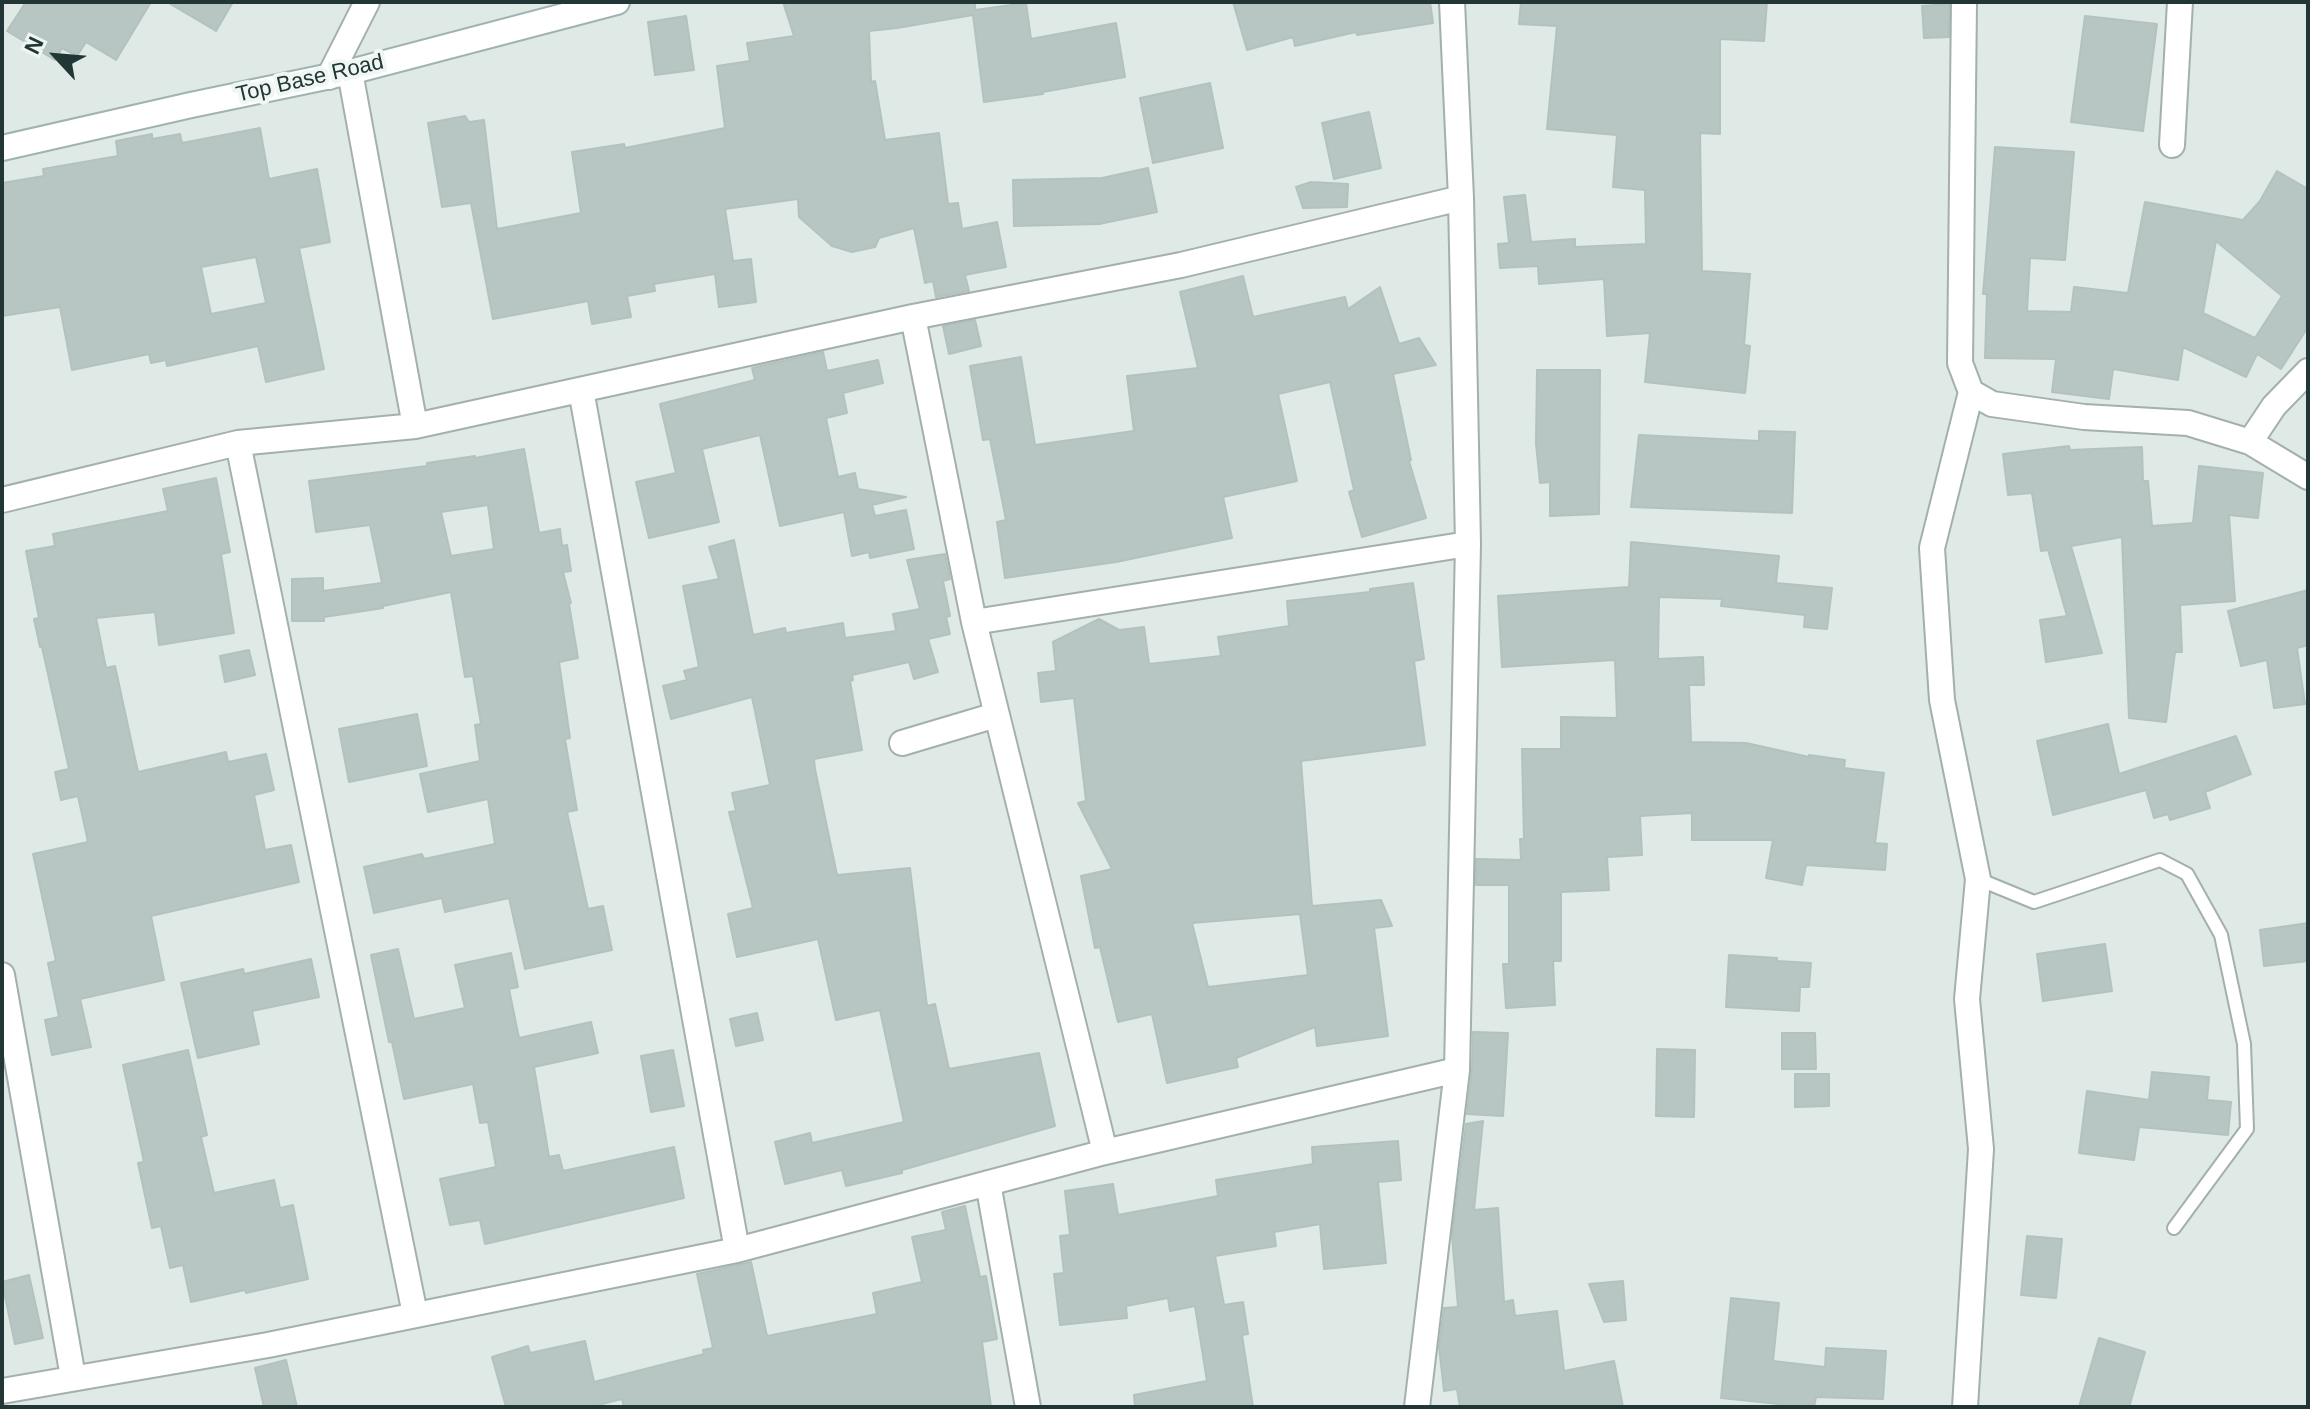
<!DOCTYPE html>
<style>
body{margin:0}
#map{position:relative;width:2310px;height:1409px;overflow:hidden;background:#dfe9e6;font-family:Helvetica,sans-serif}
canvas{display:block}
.frame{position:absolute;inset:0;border:4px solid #223735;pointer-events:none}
.north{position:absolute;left:16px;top:16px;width:80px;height:80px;-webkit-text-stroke:6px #eff6f4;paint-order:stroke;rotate:296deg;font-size:22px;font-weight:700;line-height:32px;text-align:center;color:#223735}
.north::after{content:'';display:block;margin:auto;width:28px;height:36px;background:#223735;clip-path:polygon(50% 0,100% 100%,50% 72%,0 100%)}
</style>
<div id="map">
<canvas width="2310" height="1409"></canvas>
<div class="frame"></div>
<div class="north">N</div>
</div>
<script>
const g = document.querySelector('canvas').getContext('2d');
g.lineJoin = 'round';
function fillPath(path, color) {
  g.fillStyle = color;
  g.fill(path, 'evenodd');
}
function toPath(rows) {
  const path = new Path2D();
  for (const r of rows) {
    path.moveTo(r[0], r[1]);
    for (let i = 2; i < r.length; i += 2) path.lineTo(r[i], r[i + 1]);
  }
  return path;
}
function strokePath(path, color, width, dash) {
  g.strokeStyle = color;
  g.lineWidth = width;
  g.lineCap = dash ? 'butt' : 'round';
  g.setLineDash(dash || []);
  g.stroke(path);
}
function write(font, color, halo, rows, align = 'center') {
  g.font = font + ' Helvetica,sans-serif';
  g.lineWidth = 8;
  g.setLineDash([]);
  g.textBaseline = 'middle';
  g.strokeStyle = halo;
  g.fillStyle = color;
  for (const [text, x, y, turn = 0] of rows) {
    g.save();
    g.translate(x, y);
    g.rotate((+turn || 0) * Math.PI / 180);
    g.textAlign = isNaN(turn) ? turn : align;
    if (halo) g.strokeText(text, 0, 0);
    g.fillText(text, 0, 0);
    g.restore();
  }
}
const building = toPath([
 [26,2,151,2,116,60,86,42,77,56,62,48,55,60,7,31,26,2],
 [167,2,233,2,216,31,167,2],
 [783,2,975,2,975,10,1026,3,1031,39,1116,23,1125,77,1043,92,1043,94,984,102,973,15,897,28,869,31,871,82,875,81,885,140,939,133,948,204,958,203,962,229,997,222,1006,267,965,275,969,291,936,297,933,281,925,283,914,228,879,238,875,247,852,252,832,246,799,217,798,199,725,209,733,261,751,259,756,302,719,307,715,274,654,284,655,291,627,296,631,317,592,324,588,301,493,319,471,203,442,207,428,123,465,116,469,122,484,120,497,229,581,213,572,152,624,144,625,148,725,128,717,66,750,61,747,43,794,36,783,2],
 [1233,2,1430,2,1433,23,1357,35,1356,32,1295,46,1293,37,1247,50,1233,2],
 [1521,2,1767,2,1764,41,1720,39,1720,134,1700,133,1702,271,1750,274,1744,345,1750,346,1745,393,1645,382,1650,333,1607,336,1604,279,1539,284,1538,266,1500,268,1498,244,1509,243,1504,197,1525,195,1531,242,1575,239,1575,247,1646,244,1645,190,1613,187,1617,135,1547,129,1557,26,1519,24,1521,2],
 [1949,4,1949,37,1924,38,1922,6,1949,4],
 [686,16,694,70,655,75,648,22,686,16],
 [2085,16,2157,24,2143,131,2071,122,2085,16],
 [1210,83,1223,148,1153,163,1140,98,1210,83],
 [1369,112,1381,168,1334,179,1322,123,1369,112],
 [260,128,269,179,317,169,330,242,299,248,324,369,266,382,258,346,167,366,166,360,151,363,149,354,72,370,60,307,2,316,2,183,44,176,43,169,118,156,116,141,152,134,152,139,180,134,182,143,260,128],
 [256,257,266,303,211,314,201,267,256,257],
 [1995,147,2074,152,2065,260,2030,258,2027,311,2071,312,2074,287,2128,293,2145,202,2243,220,2260,201,2277,171,2308,189,2308,327,2281,369,2257,354,2246,377,2183,347,2178,380,2113,369,2109,399,2052,392,2056,359,1985,358,1987,294,1983,294,1995,147],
 [2216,241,2282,296,2255,338,2203,313,2216,241],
 [1148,168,1157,212,1099,224,1014,226,1013,180,1102,178,1148,168],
 [1311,182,1348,184,1347,207,1303,208,1296,187,1311,182],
 [1243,276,1253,317,1345,297,1348,309,1380,287,1399,344,1419,338,1436,365,1393,374,1411,460,1409,461,1426,518,1362,537,1349,492,1354,490,1330,382,1278,394,1297,481,1223,497,1232,538,1116,562,1005,578,997,522,1006,520,990,439,983,440,970,366,1021,357,1035,445,1134,431,1127,376,1198,368,1180,292,1243,276],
 [975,320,981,346,949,354,943,326,975,320],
 [823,352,827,371,878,360,883,383,843,393,847,413,826,418,838,477,855,473,858,489,906,497,872,505,875,516,906,510,914,549,870,558,869,552,852,556,844,512,780,526,760,435,702,449,719,522,649,538,636,482,676,473,660,404,755,380,752,368,823,352],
 [1537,370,1600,370,1599,514,1550,516,1550,482,1540,483,1536,444,1537,370],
 [1759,431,1795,432,1792,513,1631,507,1639,435,1759,441,1759,431],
 [2069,446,2070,450,2142,447,2143,481,2148,481,2152,526,2193,523,2199,466,2263,473,2258,518,2229,515,2235,601,2180,605,2182,652,2175,652,2166,722,2129,718,2122,537,2071,546,2102,653,2046,662,2040,620,2067,616,2048,550,2041,551,2032,493,2008,495,2003,454,2069,446],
 [524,449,539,533,560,529,562,546,567,545,571,571,563,572,571,603,569,604,578,658,559,662,570,738,565,739,577,810,567,812,588,909,603,906,612,950,525,969,509,898,445,912,442,898,374,913,364,867,422,854,424,859,495,844,488,799,428,812,420,774,480,761,475,725,481,724,473,676,465,677,451,592,383,606,383,608,324,617,324,621,292,621,292,579,323,578,323,591,382,583,370,525,316,532,309,481,427,466,427,463,475,456,475,458,524,449],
 [488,505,494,549,451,556,441,512,488,505],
 [216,478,230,552,221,554,234,633,159,645,155,612,96,618,106,668,115,666,138,772,226,752,228,762,266,754,274,790,254,795,265,850,291,845,299,882,151,916,164,980,80,999,91,1047,52,1055,45,1020,59,1017,48,963,56,961,33,854,88,842,78,796,61,800,55,772,69,769,42,647,40,647,34,619,39,618,26,551,55,546,53,534,168,511,163,489,216,478],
 [734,540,753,635,785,628,786,633,843,623,845,638,896,631,893,614,920,609,907,560,945,554,950,579,943,581,950,616,946,617,950,634,928,639,938,672,914,679,909,662,852,675,853,680,850,681,862,750,814,759,815,769,837,875,910,868,927,1006,935,1004,949,1069,1039,1053,1055,1126,902,1170,902,1173,846,1186,842,1170,785,1184,775,1142,810,1133,812,1143,904,1122,880,1010,836,1020,818,939,737,957,728,914,753,908,729,812,736,811,732,793,770,785,752,697,671,719,663,686,687,680,684,671,699,667,683,586,719,579,709,547,734,540],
 [1631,542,1779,556,1776,583,1832,588,1827,629,1804,627,1805,615,1721,606,1722,599,1659,597,1658,659,1703,657,1704,685,1689,685,1691,742,1746,743,1809,757,1809,755,1845,760,1844,768,1884,773,1875,843,1887,844,1885,870,1806,865,1802,885,1766,878,1773,840,1692,840,1692,813,1640,816,1642,855,1607,857,1609,890,1561,892,1561,961,1553,961,1555,1005,1506,1008,1503,964,1509,964,1509,885,1476,885,1476,859,1521,860,1520,839,1524,839,1522,749,1561,749,1561,717,1617,718,1615,660,1502,667,1498,596,1629,587,1631,542],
 [1413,583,1424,659,1414,661,1425,745,1301,761,1312,906,1381,900,1392,926,1374,928,1388,1036,1317,1046,1315,1027,1236,1058,1238,1067,1167,1083,1152,1014,1118,1022,1100,947,1095,948,1081,876,1112,869,1078,803,1086,801,1074,698,1041,702,1038,673,1056,671,1053,642,1099,619,1119,630,1144,627,1149,664,1221,656,1218,637,1289,626,1287,601,1370,592,1370,589,1413,583],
 [1300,914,1308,975,1208,987,1192,923,1300,914],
 [2308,590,2308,645,2297,648,2305,704,2274,708,2267,660,2241,666,2228,611,2308,590],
 [249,650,255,675,225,682,220,656,249,650],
 [417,714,427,766,349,782,339,729,417,714],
 [2108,724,2119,774,2236,736,2251,774,2205,792,2210,808,2170,820,2168,814,2154,818,2146,790,2053,815,2037,741,2108,724],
 [2308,923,2308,961,2264,966,2260,930,2308,923],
 [2105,944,2112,991,2043,1001,2037,954,2105,944],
 [398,949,414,1019,465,1008,455,965,511,953,518,987,509,989,519,1038,591,1022,598,1053,534,1067,549,1157,559,1155,563,1171,674,1147,684,1198,485,1244,480,1220,450,1225,440,1179,496,1167,488,1122,480,1123,473,1084,404,1099,392,1042,389,1042,371,955,398,949],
 [1729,955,1777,958,1777,961,1811,963,1809,987,1800,987,1799,1011,1726,1007,1729,955],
 [311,959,319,997,252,1011,259,1044,198,1058,181,983,243,969,244,974,311,959],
 [757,1013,763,1040,736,1046,730,1019,757,1013],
 [1473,1032,1508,1033,1503,1116,1467,1114,1472,1070,1473,1032],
 [1782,1033,1815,1033,1816,1069,1782,1069,1782,1033],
 [1657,1049,1695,1050,1694,1117,1656,1116,1657,1049],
 [188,1050,207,1135,201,1137,214,1193,274,1180,280,1208,293,1205,308,1279,246,1293,245,1290,191,1302,183,1265,170,1268,161,1226,152,1228,138,1163,144,1162,123,1065,188,1050],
 [673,1050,684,1106,651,1112,641,1056,673,1050],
 [2152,1072,2209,1077,2207,1100,2231,1102,2228,1135,2139,1127,2134,1160,2079,1153,2087,1091,2149,1100,2152,1072],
 [1795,1074,1829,1074,1829,1106,1795,1107,1795,1074],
 [1483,1121,1474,1210,1498,1208,1504,1302,1513,1300,1515,1316,1557,1311,1564,1371,1614,1361,1623,1407,1460,1407,1457,1389,1444,1391,1439,1347,1444,1308,1458,1307,1452,1235,1466,1124,1483,1121],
 [1398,1141,1401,1180,1378,1182,1386,1263,1324,1269,1320,1224,1274,1232,1276,1246,1215,1256,1224,1305,1243,1302,1248,1334,1242,1335,1253,1407,1135,1407,1134,1395,1207,1381,1195,1306,1170,1311,1168,1298,1126,1306,1127,1318,1060,1325,1054,1274,1064,1273,1060,1236,1070,1235,1065,1191,1113,1184,1118,1215,1218,1196,1216,1180,1313,1164,1312,1147,1398,1141],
 [965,1206,980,1277,986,1276,997,1339,982,1342,991,1407,624,1407,622,1399,590,1407,506,1407,492,1357,528,1346,530,1353,585,1341,594,1382,704,1354,703,1350,713,1348,697,1274,751,1262,767,1336,877,1314,873,1293,922,1282,912,1237,946,1230,942,1212,965,1206],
 [2027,1236,2062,1239,2056,1298,2021,1295,2027,1236],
 [29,1275,43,1338,15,1344,2,1282,29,1275],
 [1623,1281,1626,1320,1604,1322,1589,1284,1623,1281],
 [1731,1298,1779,1303,1773,1361,1825,1367,1826,1348,1886,1351,1883,1399,1816,1397,1814,1407,1778,1407,1779,1404,1721,1398,1731,1298],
 [2099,1338,2145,1352,2129,1407,2079,1407,2099,1338],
 [286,1360,297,1407,264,1407,255,1368,286,1360]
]);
fillPath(building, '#b8c6c3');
strokePath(building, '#b2c2be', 2);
const lane = toPath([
 [1978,879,2034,902,2160,860,2187,874,2221,935,2244,1044,2247,1129,2174,1228]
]);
const street = toPath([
 [1964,2,1960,363,1971,392,1932,548,1942,700,1978,879,1967,999,1981,1149,1965,1407],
 [350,72,415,426],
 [329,77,367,2],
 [2172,145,2180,2],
 [913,317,974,622,1105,1152],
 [581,390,737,1250],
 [1971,392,1992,404,2084,417,2188,423,2250,442,2308,477],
 [2250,442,2274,406,2308,371],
 [238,443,415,1314],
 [2,500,238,443,415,426,913,317,1181,265,1461,198],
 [974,622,1468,544],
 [902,743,996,715],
 [2,975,73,1377],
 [988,1183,1028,1407],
 [2,1391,268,1345,737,1250,1105,1152,1457,1070],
 [1417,1407,1457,1070,1468,544,1461,198,1452,2]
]);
const secondary = toPath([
 [2,148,191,105,350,72,617,2]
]);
strokePath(lane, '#a3b0ad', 16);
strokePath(street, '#a3b0ad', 28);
strokePath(secondary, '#9fb4b0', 28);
strokePath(lane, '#fff', 12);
strokePath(street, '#fff', 24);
strokePath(secondary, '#fff', 24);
write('22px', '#223735', '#eff6f4', [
 ["Top Base Road",310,79,-13]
]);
</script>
